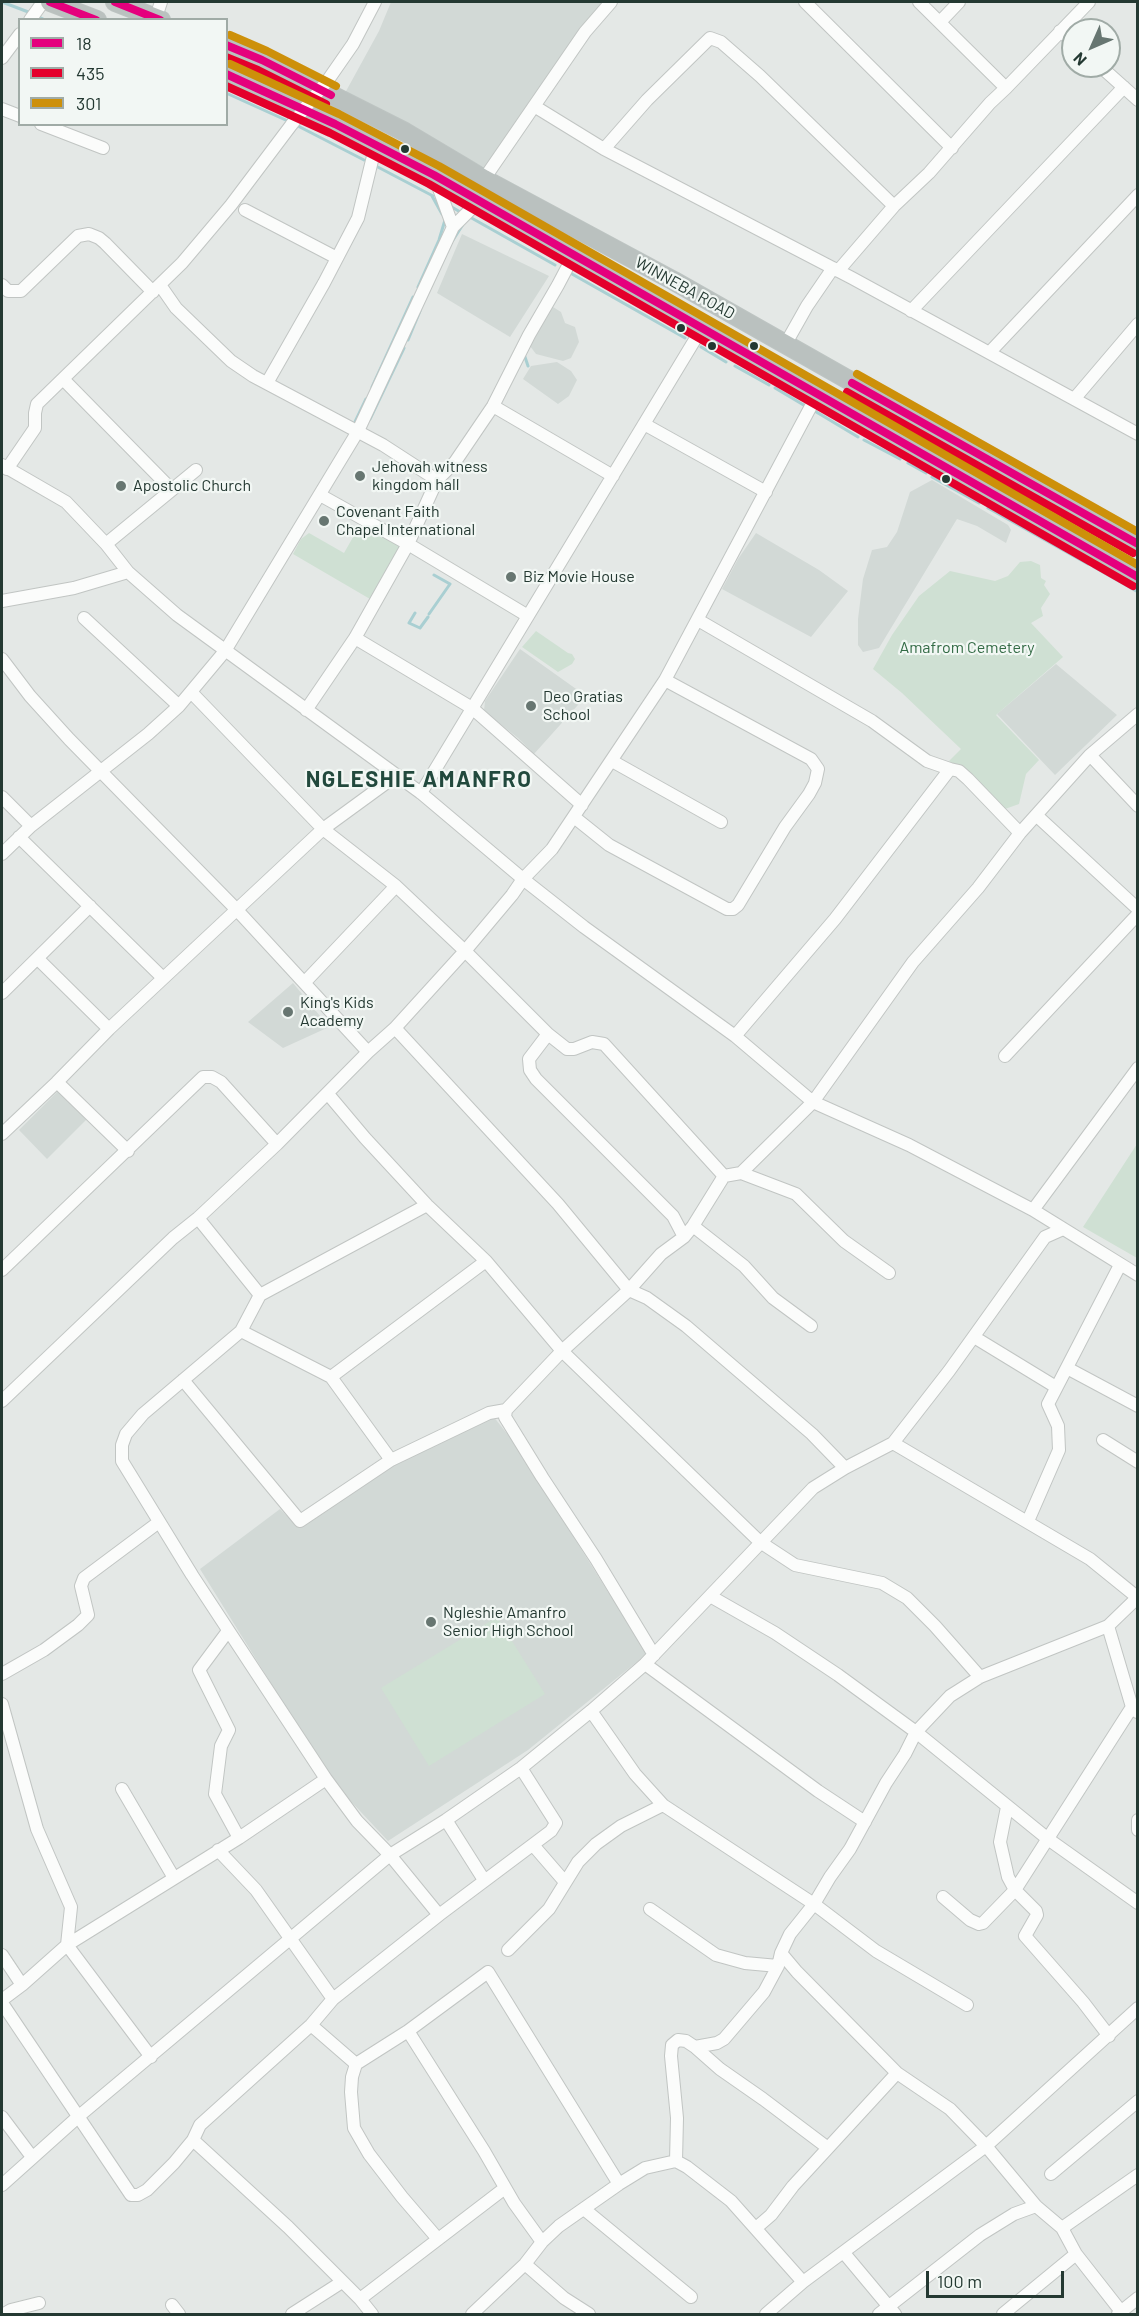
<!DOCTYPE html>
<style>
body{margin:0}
#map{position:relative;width:1139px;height:2316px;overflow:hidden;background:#e4e8e6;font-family:Barlow,sans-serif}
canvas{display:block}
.frame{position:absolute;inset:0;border:3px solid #243932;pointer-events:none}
.legend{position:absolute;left:18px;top:18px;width:210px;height:108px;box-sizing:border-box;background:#f2f7f4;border:2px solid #a0aba6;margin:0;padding:8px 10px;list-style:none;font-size:18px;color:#243932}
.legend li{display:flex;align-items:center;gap:12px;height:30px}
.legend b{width:30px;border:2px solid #a0aba6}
.north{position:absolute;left:1061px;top:18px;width:60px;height:60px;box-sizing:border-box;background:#f2f7f4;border:2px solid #a0aba6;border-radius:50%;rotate:225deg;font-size:16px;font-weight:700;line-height:24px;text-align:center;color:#243932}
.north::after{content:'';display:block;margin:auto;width:21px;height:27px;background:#677671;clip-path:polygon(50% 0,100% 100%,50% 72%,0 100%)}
.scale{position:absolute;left:926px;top:2271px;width:138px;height:27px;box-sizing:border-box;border:3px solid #243932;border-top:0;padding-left:8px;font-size:18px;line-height:21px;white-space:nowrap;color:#243932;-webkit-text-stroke:4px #f2f7f4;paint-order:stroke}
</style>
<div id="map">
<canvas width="1139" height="2316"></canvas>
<div class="frame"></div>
<ul class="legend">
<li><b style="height:8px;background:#e5007d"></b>18</li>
<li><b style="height:8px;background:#e4002b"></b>435</li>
<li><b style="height:8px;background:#cd900a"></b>301</li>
</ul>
<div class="north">N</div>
<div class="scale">100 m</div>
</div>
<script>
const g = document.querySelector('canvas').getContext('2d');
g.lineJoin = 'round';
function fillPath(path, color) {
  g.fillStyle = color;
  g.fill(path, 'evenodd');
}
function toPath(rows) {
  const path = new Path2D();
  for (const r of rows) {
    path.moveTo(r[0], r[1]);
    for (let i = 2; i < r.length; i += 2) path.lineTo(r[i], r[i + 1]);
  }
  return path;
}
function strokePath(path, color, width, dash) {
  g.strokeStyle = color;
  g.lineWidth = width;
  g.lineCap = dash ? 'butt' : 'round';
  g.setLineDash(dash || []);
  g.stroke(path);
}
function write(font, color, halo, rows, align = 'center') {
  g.font = font + ' Barlow,sans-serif';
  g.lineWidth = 4.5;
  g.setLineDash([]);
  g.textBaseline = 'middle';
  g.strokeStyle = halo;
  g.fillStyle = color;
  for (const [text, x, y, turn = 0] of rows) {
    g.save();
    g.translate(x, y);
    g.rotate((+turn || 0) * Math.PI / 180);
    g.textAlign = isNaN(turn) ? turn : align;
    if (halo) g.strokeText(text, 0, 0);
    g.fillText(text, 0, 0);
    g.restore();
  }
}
fillPath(toPath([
 [391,2,608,2,487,169,345,93,379,31],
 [462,234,549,276,510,337,437,293],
 [553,307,561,312,565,323,575,327,579,342,571,358,563,361,536,354,527,342,545,310],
 [557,362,571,371,577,380,569,396,558,404,523,379,531,366],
 [932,480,1008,525,1011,530,1009,535,1006,543,977,526,957,519,879,648,863,652,858,645,858,619,863,579,872,550,887,547,897,532,910,492],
 [756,533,819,570,848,591,811,637,722,589,738,559],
 [520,649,586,696,534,754,518,738,484,711,485,701],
 [1056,664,1117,715,1055,775,997,714],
 [293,983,329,1027,283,1048,248,1022],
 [61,1088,89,1117,47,1159,19,1130],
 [493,1416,516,1445,608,1592,649,1652,528,1750,388,1841,331,1780,200,1569,280,1509,296,1525,353,1483]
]), '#d2d9d6');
fillPath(toPath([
 [360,525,400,546,370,599,293,554,301,539,309,533,344,553],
 [1031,561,1040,565,1041,578,1046,581,1044,585,1050,594,1041,608,1043,616,1031,623,1063,657,996,715,1039,760,1026,774,1019,804,1005,809,949,761,961,749,902,693,873,669,892,635,919,596,950,571,995,581,1008,576,1020,562],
 [536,631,568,653,572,654,575,659,572,664,558,672,522,647],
 [1137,1144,1137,1258,1083,1227],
 [497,1617,545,1694,429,1766,381,1688]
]), '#cfe0d3');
strokePath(toPath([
 [2,2,31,13],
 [37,16,45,20],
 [226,93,290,122],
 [296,125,364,160],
 [374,165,433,196],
 [432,196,442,214],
 [450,206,462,213],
 [468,216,555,265],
 [453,240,462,226],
 [572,274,685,338],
 [418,287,439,240,445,220],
 [408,340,420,311],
 [701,347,726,362],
 [524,354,528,366],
 [735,366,769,385],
 [372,387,413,297],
 [775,388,807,407],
 [813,410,858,437],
 [370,419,404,348],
 [354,424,366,399],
 [864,440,900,459],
 [908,463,926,473],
 [932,477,979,503],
 [988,508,1088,564],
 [1094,567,1138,592],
 [415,613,409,623,420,628,428,617],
 [429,614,450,584,434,575]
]), '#a9cfd2', 3);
const minor = toPath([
 [805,2,952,148],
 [919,2,1006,88],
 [156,17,161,2],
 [30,20,43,2],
 [940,22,959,2],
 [1060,31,1073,42],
 [2,58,20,34],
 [1100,66,1138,100],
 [328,80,353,44,375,2],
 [534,106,604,149,852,278,1138,434],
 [2,109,20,116],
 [41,124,103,148],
 [604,149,647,100,710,38,721,42,760,76,894,206],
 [434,175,453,227],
 [484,179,585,32,611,2],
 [245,210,337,258],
 [838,271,894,206,929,173,990,103,1006,88,1089,2],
 [2,285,8,291,21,291,78,236,89,234,99,238,105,243,153,292],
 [160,285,176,308,231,361,253,376,383,445,437,480],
 [911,311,1124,87],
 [785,345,807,306,833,268],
 [990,352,1138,195],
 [63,379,172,490],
 [267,383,324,283,358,218,376,144],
 [1075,398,1138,324],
 [493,406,613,476],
 [644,424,766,492],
 [2,465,66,502,106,544,128,572,177,615,421,793,523,879,584,927,735,1036,813,1102,909,1145,1033,1210,1138,1275],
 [7,469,35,428,35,413,37,404,182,263,231,205,292,124],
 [320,495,408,544,528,616],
 [106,544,196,470],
 [2,601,74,588,128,572],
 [84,618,179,706],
 [698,620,872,721,927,761,950,769],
 [355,638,472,708,582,805],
 [2,659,30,696,69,739,237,910,368,1052],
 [191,692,323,829,396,886,465,951,548,1034,567,1049,574,1049,592,1042,604,1044,724,1176],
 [306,710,355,638,408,544,437,480,455,462,493,406,529,335,558,285,568,266,571,253],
 [1090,755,1138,806],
 [612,761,721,822],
 [421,793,702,328],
 [2,797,31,826],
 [1036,815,1138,909],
 [574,817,609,845,727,909,733,909,738,905,785,827,809,794,815,783,818,769,811,759,665,680],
 [19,837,163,978],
 [2,854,31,826,148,734,179,706,225,651,358,431,453,227,479,201],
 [38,959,109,1029],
 [305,982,396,886],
 [2,993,90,906],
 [395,1028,558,1204,629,1290,647,1298,686,1326,812,1434,845,1468],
 [548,1034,529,1059,530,1070,536,1079,673,1216,684,1237],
 [735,1036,835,919,950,769,959,771,968,779,1020,833],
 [1005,1056,1138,914],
 [57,1082,128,1151],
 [328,1094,365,1138,427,1205,486,1261,562,1351,760,1542,795,1565,882,1583,907,1598,935,1626,980,1677],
 [2,1134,57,1082,109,1029,323,829,397,775],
 [741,1173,796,1194,844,1241,889,1273],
 [427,1205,260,1295,241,1331,143,1414,126,1434,122,1445,122,1461,192,1575,326,1779,357,1821,390,1855,439,1915],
 [1033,1210,1138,1068],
 [198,1218,260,1295],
 [693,1226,744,1266,773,1298,811,1326],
 [486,1261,331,1377,391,1460,489,1413,506,1410],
 [2,1270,203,1077,212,1077,221,1082,277,1144],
 [241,1331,331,1377],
 [974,1337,1056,1387],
 [1067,1368,1138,1406],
 [183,1380,300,1521,391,1460],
 [2,1401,173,1238,198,1218,277,1144,368,1052,395,1028,465,951,512,895,523,879,552,849,665,680,818,393],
 [1103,1440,1138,1462],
 [893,1443,1090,1559,1137,1597],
 [1028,1521,1059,1450,1058,1426,1048,1404,1120,1265],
 [710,1596,775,1633,838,1675,916,1732,1048,1839,1138,1903],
 [1108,1626,1132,1707,1137,1712],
 [228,1631,199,1670,229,1730,221,1746,215,1794,239,1838],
 [654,1655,596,1559,542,1477,505,1417,506,1410,562,1351,629,1290,661,1254,684,1237,693,1226,724,1176,741,1173,813,1102,913,962,978,888,1020,833,1090,755,1138,714],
 [645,1664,818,1791,865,1822],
 [2,1674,44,1650,78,1625,88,1615,81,1586,84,1578,159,1522],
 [2,1704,37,1829,71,1907,67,1945,151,2057],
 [591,1711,635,1774,663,1805,814,1904,876,1951,967,2005],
 [122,1789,174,1878],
 [1007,1807,1000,1842,1008,1877,1015,1890,1036,1911,1037,1915,1025,1936,1083,2002,1109,2036],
 [446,1820,484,1880],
 [1138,1820,1138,1830],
 [533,1845,565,1882],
 [218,1850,256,1890,333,1999],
 [943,1897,970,1920,979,1924,983,1923,1015,1890,1132,1707],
 [650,1909,716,1955,745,1963,778,1966],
 [508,1950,549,1909,578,1862,596,1844,621,1826,663,1805],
 [781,1953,797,1972,897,2073,950,2109,986,2146,1036,2206,1062,2228,1076,2254,1123,2314],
 [2,1955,22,1985],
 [2,2000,22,1985,67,1945,239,1838,326,1779],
 [2,2003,131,2195,138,2195,147,2190,174,2163,193,2140,200,2125,311,2025,333,1999,439,1915,551,1831,556,1823,521,1768],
 [311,2025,356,2064,408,2031,488,1972,619,2184],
 [408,2031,484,2151,514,2203,542,2242],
 [695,2047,717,2043,724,2039,764,1992,778,1966,781,1953,790,1934,814,1904,830,1877,850,1849,886,1783,905,1754,916,1732,950,1696,980,1677,1108,1626,1138,1597],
 [356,2064,352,2077,351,2092,354,2128,369,2154,402,2197,438,2239],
 [2,2117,32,2157],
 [193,2140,288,2227,360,2299,372,2314],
 [676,2161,677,2118,671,2056,672,2045,678,2040,686,2041,695,2047,720,2069,763,2099,828,2148],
 [1051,2174,1138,2101],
 [2,2185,79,2116,390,1855,446,1820,521,1768,591,1711,645,1664,813,1488,845,1468,893,1443,949,1371,1045,1237,1063,1229],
 [584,2209,691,2297],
 [756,2228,771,2215,793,2186,897,2073],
 [1062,2228,1138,2175],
 [844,2253,895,2314],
 [525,2264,564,2298,589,2314],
 [360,2299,505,2188],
 [172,2305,179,2314],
 [4,2314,11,2310,39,2303],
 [292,2314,342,2282],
 [472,2314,525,2264,542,2242,559,2226,619,2184,645,2168,676,2161,687,2167,731,2201,803,2282],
 [766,2314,803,2282,986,2146,1138,2008],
 [879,2314,980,2235,1014,2214,1036,2206],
 [1003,2314,1076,2254],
 [1118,2314,1138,2298]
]);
const highway = toPath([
 [50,2,97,20],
 [115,2,161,20],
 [226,45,262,60,405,132,484,179,674,281,1138,544],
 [226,74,335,124,434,175,1138,577]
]);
strokePath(minor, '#c1c5c3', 14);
strokePath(highway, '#bdc4c2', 20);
strokePath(minor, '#fbfcfb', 12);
strokePath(highway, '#bac1bf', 18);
const minorBridge = toPath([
 [292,124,328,80]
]);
strokePath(minorBridge, '#c1c5c3', 14, []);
strokePath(minorBridge, '#fbfcfb', 12);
strokePath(toPath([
 [50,2,96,20],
 [115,2,160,20],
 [226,45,262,60,331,95],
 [226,74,335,124,434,175,1138,577],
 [852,383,1138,544]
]), '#e5007d', 8);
strokePath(toPath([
 [226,57,258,70,326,104],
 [226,86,330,133,429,184,1133,586],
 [847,392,1133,553]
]), '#e4002b', 8);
strokePath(toPath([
 [230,35,267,51,336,86],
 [230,64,339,114,439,166,1138,565],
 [857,374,1138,532]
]), '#cd900a', 8);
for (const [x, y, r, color] of [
 [405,149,5,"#243932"],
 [681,328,5,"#243932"],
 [712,346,5,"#243932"],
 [754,346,5,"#243932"],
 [360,476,6,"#677671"],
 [946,479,5,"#243932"],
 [121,486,6,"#677671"],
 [324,521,6,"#677671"],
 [511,577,6,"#677671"],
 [531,706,6,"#677671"],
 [288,1012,6,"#677671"],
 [431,1622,6,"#677671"]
]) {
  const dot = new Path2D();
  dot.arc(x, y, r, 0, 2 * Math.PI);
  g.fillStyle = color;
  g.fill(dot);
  strokePath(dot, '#f2f7f4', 2);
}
write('16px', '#243932', '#f2f7f4', [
 ["WINNEBA ROAD",685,288,29]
]);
write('16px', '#243932', '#f2f7f4', [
 ["Jehovah witness",372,467],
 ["kingdom hall",372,485],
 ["Apostolic Church",133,486],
 ["Covenant Faith",336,512],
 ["Chapel International",336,530],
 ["Biz Movie House",523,577],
 ["Deo Gratias",543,697],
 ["School",543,715],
 ["King's Kids",300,1003],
 ["Academy",300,1021],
 ["Ngleshie Amanfro",443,1613],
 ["Senior High School",443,1631]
], 'left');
write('16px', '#336b45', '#f2f7f4', [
 ["Amafrom Cemetery",967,648]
]);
g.letterSpacing = '1.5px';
write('bold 22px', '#22493d', '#f2f7f4', [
 ["NGLESHIE AMANFRO",419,780]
]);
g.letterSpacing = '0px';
</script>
